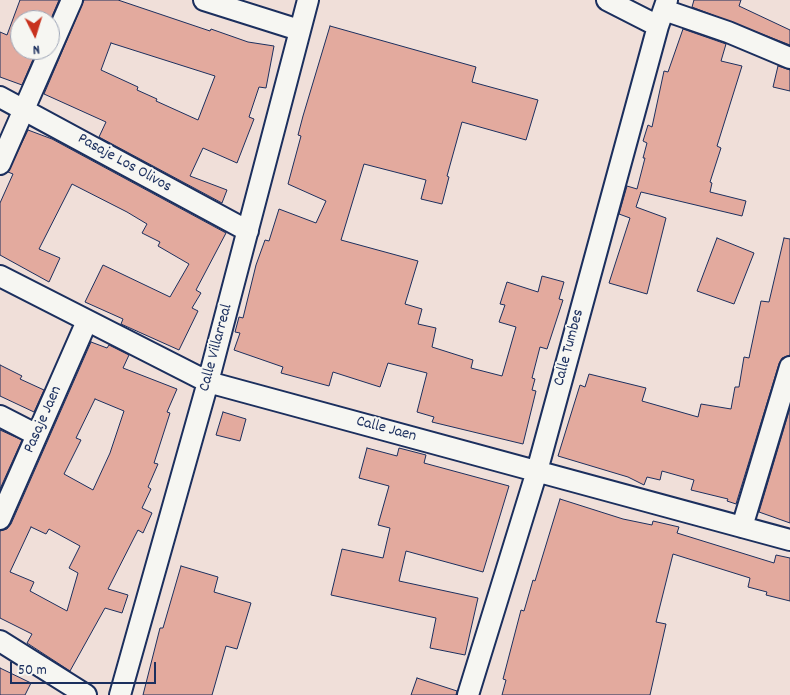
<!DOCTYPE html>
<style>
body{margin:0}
#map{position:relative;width:790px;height:695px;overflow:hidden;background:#f0dfd9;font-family:Dekko,sans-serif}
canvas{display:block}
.north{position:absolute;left:10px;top:10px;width:50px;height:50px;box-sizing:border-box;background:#f6f6f2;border:1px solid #9ea6b7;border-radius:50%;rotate:175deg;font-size:14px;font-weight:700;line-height:20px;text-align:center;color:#1b2f5e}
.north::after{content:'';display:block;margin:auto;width:18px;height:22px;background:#c8321e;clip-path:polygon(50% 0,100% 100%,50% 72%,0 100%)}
.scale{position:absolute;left:10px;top:662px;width:146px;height:22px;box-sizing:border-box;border:2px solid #1b2f5e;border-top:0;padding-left:6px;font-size:15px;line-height:18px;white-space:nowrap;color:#1b2f5e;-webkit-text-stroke:4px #f6f6f2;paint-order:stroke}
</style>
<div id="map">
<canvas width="790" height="695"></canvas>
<div class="north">N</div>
<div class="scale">50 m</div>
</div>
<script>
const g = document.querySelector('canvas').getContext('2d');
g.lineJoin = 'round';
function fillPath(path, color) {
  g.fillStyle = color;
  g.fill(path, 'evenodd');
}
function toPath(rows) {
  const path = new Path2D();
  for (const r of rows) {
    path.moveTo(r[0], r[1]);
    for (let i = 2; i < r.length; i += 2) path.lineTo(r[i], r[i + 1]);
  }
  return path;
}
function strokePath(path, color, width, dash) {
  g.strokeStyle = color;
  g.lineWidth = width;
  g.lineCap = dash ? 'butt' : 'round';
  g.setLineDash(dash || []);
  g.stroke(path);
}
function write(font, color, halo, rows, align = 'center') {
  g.font = font + ' Dekko,sans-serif';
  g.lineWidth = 4;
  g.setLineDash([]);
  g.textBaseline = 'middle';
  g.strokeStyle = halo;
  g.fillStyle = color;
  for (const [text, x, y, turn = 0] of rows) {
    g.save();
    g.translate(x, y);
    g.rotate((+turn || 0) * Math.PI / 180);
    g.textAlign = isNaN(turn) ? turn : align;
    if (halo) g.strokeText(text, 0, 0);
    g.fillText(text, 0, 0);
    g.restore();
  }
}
const building = toPath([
 [20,0,59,0,50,21,20,20,20,50,37,50,22,85,0,77,0,32,7,35,20,0],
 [84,0,118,0,210,31,211,29,248,42,274,46,266,88,259,87,249,117,254,119,237,163,203,148,190,176,227,190,222,203,99,137,106,122,44,94,84,0],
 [111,43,215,76,198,120,156,101,157,99,137,90,138,87,101,70,111,43],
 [694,0,741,0,739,6,790,30,790,45,692,7,694,0],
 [330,26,476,67,472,82,538,100,526,140,462,122,447,176,449,177,442,204,421,199,426,180,364,164,341,240,418,261,405,304,422,309,418,324,436,328,432,347,473,360,471,368,502,376,516,327,499,322,505,305,500,304,507,282,538,292,542,276,564,282,559,299,563,300,547,349,540,347,532,378,535,379,532,390,536,391,523,444,432,422,434,417,417,412,427,373,388,363,380,387,333,372,329,386,281,373,283,367,234,350,240,333,235,332,239,317,243,318,256,265,265,240,269,241,279,209,316,223,326,201,288,184,301,136,298,135,303,116,330,26],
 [683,29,726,44,721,61,742,66,717,146,721,148,710,182,712,183,710,192,746,201,742,216,641,192,636,207,666,218,647,294,609,283,630,218,619,214,627,186,637,189,645,158,643,158,647,143,643,141,648,125,652,127,664,71,668,72,683,29],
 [778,66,790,70,790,91,773,87,778,66],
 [28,130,52,139,226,233,196,290,201,293,192,308,198,311,179,350,121,324,123,319,85,302,103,265,170,297,189,264,158,246,160,242,142,233,147,224,127,212,72,184,39,249,60,258,49,282,0,255,0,203,13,174,8,172,28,130],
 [717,238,754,253,734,304,697,291,717,238],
 [784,238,790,239,790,355,782,358,779,364,736,504,727,501,728,499,691,490,694,480,662,471,660,480,647,477,644,485,628,477,558,456,580,385,585,387,589,374,646,388,642,401,698,417,701,404,731,409,735,387,739,387,744,357,749,358,761,301,769,302,784,238],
 [91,342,107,348,109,345,129,355,123,368,177,389,167,412,170,413,154,463,158,464,148,487,151,489,142,508,152,513,143,533,138,530,108,589,128,595,122,613,105,608,70,671,27,643,32,634,0,618,0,531,7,529,11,524,91,342],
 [95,399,124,411,110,453,93,490,64,474,81,440,76,438,95,399],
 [31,527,46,534,49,529,80,546,69,568,78,573,67,611,30,591,34,582,10,572,31,527],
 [0,365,22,376,20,379,44,390,34,412,0,396,0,365],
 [790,408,790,523,759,512,790,408],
 [223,412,246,419,240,441,216,435,223,412],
 [0,430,22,440,0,489,0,430],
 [367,448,397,456,399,448,426,455,424,463,509,486,483,572,406,551,399,581,478,598,465,655,430,648,436,618,331,595,342,549,383,558,390,528,378,525,389,486,359,478,367,448],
 [560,499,623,519,652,525,653,521,679,527,677,533,774,563,776,555,790,558,790,601,766,595,767,592,748,587,750,578,673,554,656,622,666,624,650,695,502,695,506,680,503,679,521,610,524,611,533,580,535,581,560,499],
 [181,566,218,577,214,592,251,603,237,649,226,646,212,695,143,695,160,628,163,628,181,566],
 [0,668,31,683,25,695,0,695,0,668],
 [417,678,457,691,456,695,411,695,417,678]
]);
fillPath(building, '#e3aa9e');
strokePath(building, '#1b2f5e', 1);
const minor = toPath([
 [204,0,299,30],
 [607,0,658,26],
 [664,10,728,32,790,58],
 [0,97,248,231],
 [0,164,72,0],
 [0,276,208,382,790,540],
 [0,416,37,435],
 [0,519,87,321],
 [742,527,790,367],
 [0,641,86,695],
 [120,695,208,382,308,0],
 [468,695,537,471,658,26,667,0]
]);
strokePath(minor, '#1b2f5e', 24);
strokePath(minor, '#f6f6f2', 20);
write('16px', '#1b2f5e', '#f6f6f2', [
 ["Pasaje Los Olivos",124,164,29],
 ["Calle Villarreal",217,348,-75],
 ["Calle Tumbes",570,348,-75],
 ["Pasaje Jaen",44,420,-66],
 ["Calle Jaen",386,430,15]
]);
</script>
